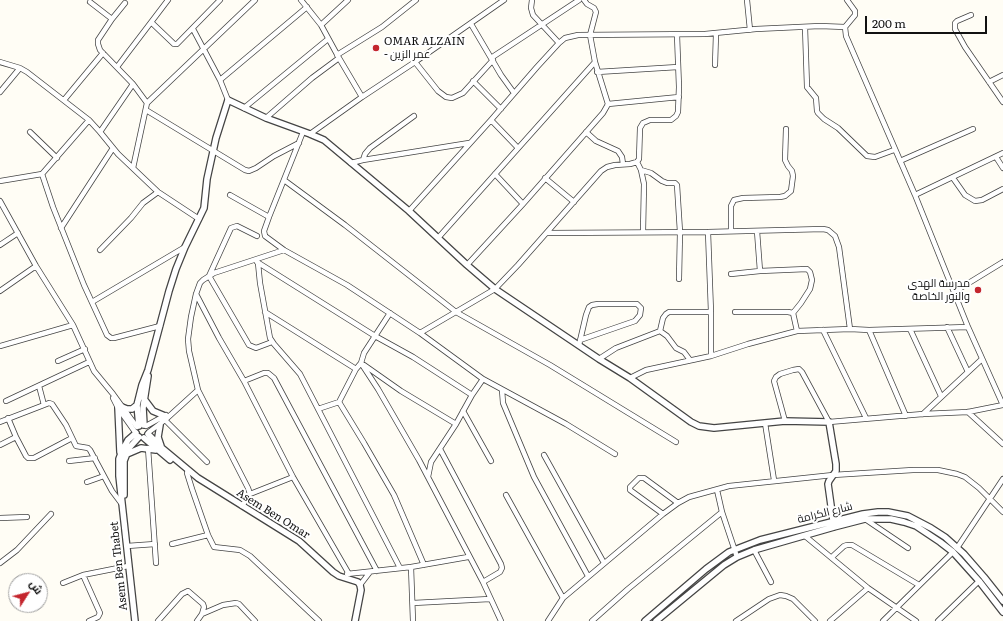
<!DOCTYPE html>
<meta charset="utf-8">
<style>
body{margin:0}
#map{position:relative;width:1003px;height:621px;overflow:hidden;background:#fffdf5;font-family:Literata,Cairo,serif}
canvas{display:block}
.north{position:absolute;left:8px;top:573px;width:40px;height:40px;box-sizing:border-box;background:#fff;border:1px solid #a0a0a0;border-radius:50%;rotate:54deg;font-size:11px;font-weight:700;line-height:16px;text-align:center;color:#111}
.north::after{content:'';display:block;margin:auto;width:14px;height:18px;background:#c4262e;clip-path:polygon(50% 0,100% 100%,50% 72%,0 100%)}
.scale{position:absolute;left:865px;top:16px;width:122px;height:18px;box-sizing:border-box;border:2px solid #111;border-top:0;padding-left:5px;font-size:12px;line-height:14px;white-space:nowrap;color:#111;-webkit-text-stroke:3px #fff;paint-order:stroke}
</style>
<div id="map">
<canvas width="1003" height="621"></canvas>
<div class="north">ش</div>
<div class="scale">200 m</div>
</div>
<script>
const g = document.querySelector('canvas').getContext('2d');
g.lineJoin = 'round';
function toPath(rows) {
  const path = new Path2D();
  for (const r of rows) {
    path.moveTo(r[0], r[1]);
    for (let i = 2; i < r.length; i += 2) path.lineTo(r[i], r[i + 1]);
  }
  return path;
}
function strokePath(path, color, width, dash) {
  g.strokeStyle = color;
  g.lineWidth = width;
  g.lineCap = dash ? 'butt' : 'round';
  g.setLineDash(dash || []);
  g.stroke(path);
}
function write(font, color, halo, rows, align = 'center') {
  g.font = font + ' Literata,Cairo,serif';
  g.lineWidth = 4;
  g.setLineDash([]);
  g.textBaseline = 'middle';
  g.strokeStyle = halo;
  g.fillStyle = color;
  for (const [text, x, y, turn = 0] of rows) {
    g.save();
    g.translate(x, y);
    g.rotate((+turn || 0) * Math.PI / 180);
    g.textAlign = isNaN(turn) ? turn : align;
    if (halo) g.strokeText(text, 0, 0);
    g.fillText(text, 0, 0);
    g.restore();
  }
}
const minor = toPath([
 [532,0,531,8,533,15,559,43],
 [747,0,750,30],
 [847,0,855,11,855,15,845,27,846,36,915,195,968,327,1003,405],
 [90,2,112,19],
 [971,15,957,21,955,23,955,29,965,47,1003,102],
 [152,23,174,44,177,44,220,0],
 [471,24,501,75,514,93],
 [321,25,348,0],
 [805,27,807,87,816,98,817,111,818,113,824,119,838,128,867,156,875,157,894,150],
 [193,29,220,80,228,100],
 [337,55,382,27,416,0],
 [339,58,362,97],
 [491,58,579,0],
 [0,62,20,68],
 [415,62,438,91,446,97,452,98,463,93,493,60],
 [715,65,716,34],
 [117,67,168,0],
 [597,72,678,67],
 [220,80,307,7],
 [473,81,501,109],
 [989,82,1003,75],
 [133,84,147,103],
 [0,92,20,68,27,72,89,120,100,132,118,154,158,192,199,219],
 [64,100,103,53],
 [608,104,679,97],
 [244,108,328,39],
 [146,110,245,170,249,171,256,168,274,156,299,143],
 [266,118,312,78,339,58,321,25,301,0],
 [491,120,518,148],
 [30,132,57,158],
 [100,132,133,84,100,50,98,44,98,40,112,19,125,3],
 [303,132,269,217,264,231,265,236,284,250,347,285,420,333,495,289,518,265,601,171,607,167,615,165,630,164,637,162,639,159,640,128,643,123,650,120,671,120,676,116,678,112,679,87,677,35],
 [586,132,596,141,618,151,622,157,623,164],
 [310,134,362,97,415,62,504,0],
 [996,157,1003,168],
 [363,160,365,154,370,148,414,116],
 [900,161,973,129],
 [637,162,641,170,644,184,643,232],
 [351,163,363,160,469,143],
 [133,168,147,103,255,0],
 [641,170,651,173,662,181,667,183,675,183,677,185,680,232,679,279],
 [42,174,53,207,84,285,107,335,111,338,114,338,160,326],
 [495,174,523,204],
 [545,178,574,202],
 [953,178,965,195,975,201,982,200,1003,189],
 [284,180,345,225,456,312,550,365,676,442],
 [0,181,42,174,89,120],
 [230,195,269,217],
 [915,195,1003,153],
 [0,201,36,266,73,325,94,371,113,394,137,427],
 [409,211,491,120,537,67,559,43,565,38,578,35,705,34,756,29,820,26,845,27],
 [61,228,113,148],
 [731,231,731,206,734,200,743,198,780,197,785,196,791,191,793,176,792,171,788,166,785,160,786,129],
 [757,231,760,271],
 [708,232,711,312],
 [547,233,708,232,823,229,828,230,835,236,839,247,850,329],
 [257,236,237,226,231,228,209,276,249,345,256,348,272,342],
 [438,238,595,62],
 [0,245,18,233],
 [100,250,131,218,143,203,158,192],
 [257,262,375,336,413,357,472,395],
 [258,263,260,283,270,338,274,344,300,374,400,568],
 [467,265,523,204,603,113,607,106,608,104,595,62,590,35,596,12,594,8,587,4,584,0],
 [731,274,760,271,807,269,810,272,812,280,810,289,801,303,793,313],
 [0,291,36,266],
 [954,292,1003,262],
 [196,294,219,338,244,381,293,477,349,574],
 [92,302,185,247],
 [265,312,356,369],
 [735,312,788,312,793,313,797,331],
 [947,327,968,372],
 [910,329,941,396],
 [823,330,866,418],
 [869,330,906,416],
 [660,331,663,318,666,314,669,312,711,312,711,356],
 [420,333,483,379],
 [579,345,586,315,589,307,592,305,598,304,637,304,641,308,640,315,635,321,580,340],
 [0,346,73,325],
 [599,359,616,348,660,331,667,336,676,348,684,352,690,360],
 [58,361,85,349],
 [361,363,378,389,419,460,483,582,501,621],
 [364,365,401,391,456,424],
 [630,378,646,370,711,356,748,344,797,331,850,329,869,330,968,327],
 [244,381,264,373,268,373,274,378,377,571],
 [39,386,44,405],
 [198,390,248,488,250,494,242,506],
 [502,390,503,403,534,477,588,576],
 [113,398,118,408,135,432],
 [6,401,89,362],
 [339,402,364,443,394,495,424,565],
 [318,409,339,402,356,369,361,363,364,353,390,313],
 [463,411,491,461],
 [968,412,1003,444],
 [923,414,982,359],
 [8,418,16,437,26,456,28,458,34,458,72,438],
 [165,420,207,462],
 [785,421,774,381,776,377,780,374,793,370,799,369,802,372,829,422,923,414,968,412,1003,405],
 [0,422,44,405,49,403,52,404,66,425,76,446,88,448,90,450,112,491,121,503],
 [765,423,774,480],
 [146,426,166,415],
 [149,432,165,420,198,390,189,351,188,339,191,317,196,294,200,283,203,280,214,273,284,250],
 [0,445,16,437],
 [148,448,156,563],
 [440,449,501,564,502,568,500,572,483,582],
 [544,455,604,563],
 [69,461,95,458],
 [188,470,187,473,192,489,208,535,214,547,240,550,250,556,319,621],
 [428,477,431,462,456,424,472,395,483,379,566,424,615,454],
 [87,482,104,476],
 [717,490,722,512,737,557],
 [250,494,293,477],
 [506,495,563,598],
 [663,514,630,490,630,487,639,478,644,478,678,503],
 [0,518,27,517],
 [865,519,908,548],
 [805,536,868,588,916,621],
 [172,544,208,535],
 [127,546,155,544],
 [957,548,1003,479],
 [754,550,771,582],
 [832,557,844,546,847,545,852,545,919,585],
 [0,563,17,550,51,514],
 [411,567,413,621],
 [347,574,411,567,468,557],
 [83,575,100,613,98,617,89,621],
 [63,583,83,575,128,566],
 [360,585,370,572],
 [413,603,490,599],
 [202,614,223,605,236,603,239,604,255,621],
 [158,621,182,594,188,591,203,604,204,607,202,614,197,621],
 [548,621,563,598,663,514,678,503,689,497,729,486,833,475,913,470,938,470,957,474,965,477,979,488,1003,512],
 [592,621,628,589,722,512],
 [736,621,769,599,780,595,786,596,793,599,815,621],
 [830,621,868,588],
 [883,621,953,552],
 [938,621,979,581]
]);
const tertiary = toPath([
 [144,399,153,411,165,416],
 [122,407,127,409,132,409,137,405],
 [118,408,120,452],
 [144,425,143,408,148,376],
 [160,425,158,437,161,446],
 [139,426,137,405,142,385,148,370,169,291,176,269,185,247,204,208,207,179,216,138,228,100,266,118,310,134,324,140,409,211,467,265,495,289,599,359,630,378,691,422,699,426,714,428,785,421,829,422,836,464,836,471,829,481,828,484,834,527],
 [148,434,162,448,198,478,299,541,333,572,339,576,358,582,360,585,361,590,355,621],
 [144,438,170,460],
 [127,454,141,448,156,450],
 [124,495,124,461,129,448,139,437],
 [135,621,119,476,119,459,122,451,128,440,136,433],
 [645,621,706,569,729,552,760,540,863,514,878,512,888,512,908,516,931,528,945,537,964,554,984,577,1003,601],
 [656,621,724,565,737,557,754,550,834,527,865,519,891,519,904,522,916,526,940,542,953,552,979,581,1003,612]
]);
strokePath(minor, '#444', 6);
strokePath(tertiary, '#444', 8);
strokePath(minor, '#fff', 4.5);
strokePath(tertiary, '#fff', 5.5);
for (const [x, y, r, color] of [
 [376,48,4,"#c4262e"],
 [978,290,4,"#c4262e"]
]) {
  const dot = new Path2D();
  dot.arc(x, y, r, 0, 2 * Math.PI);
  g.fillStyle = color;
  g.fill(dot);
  strokePath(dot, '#fff', 1.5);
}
write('11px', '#111', '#fff', [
 ["OMAR ALZAIN",384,42],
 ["- عمر الزين",384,55],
 ["مدرسة الهدى",970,284,"right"],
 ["والنور الخاصة",970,297,"right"]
], 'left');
write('11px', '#111', '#fff', [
 ["شارع الكرامة",825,513,-14],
 ["Asem Ben Omar",273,514,32],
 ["Asem Ben Thabet",119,566,-96]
]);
</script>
